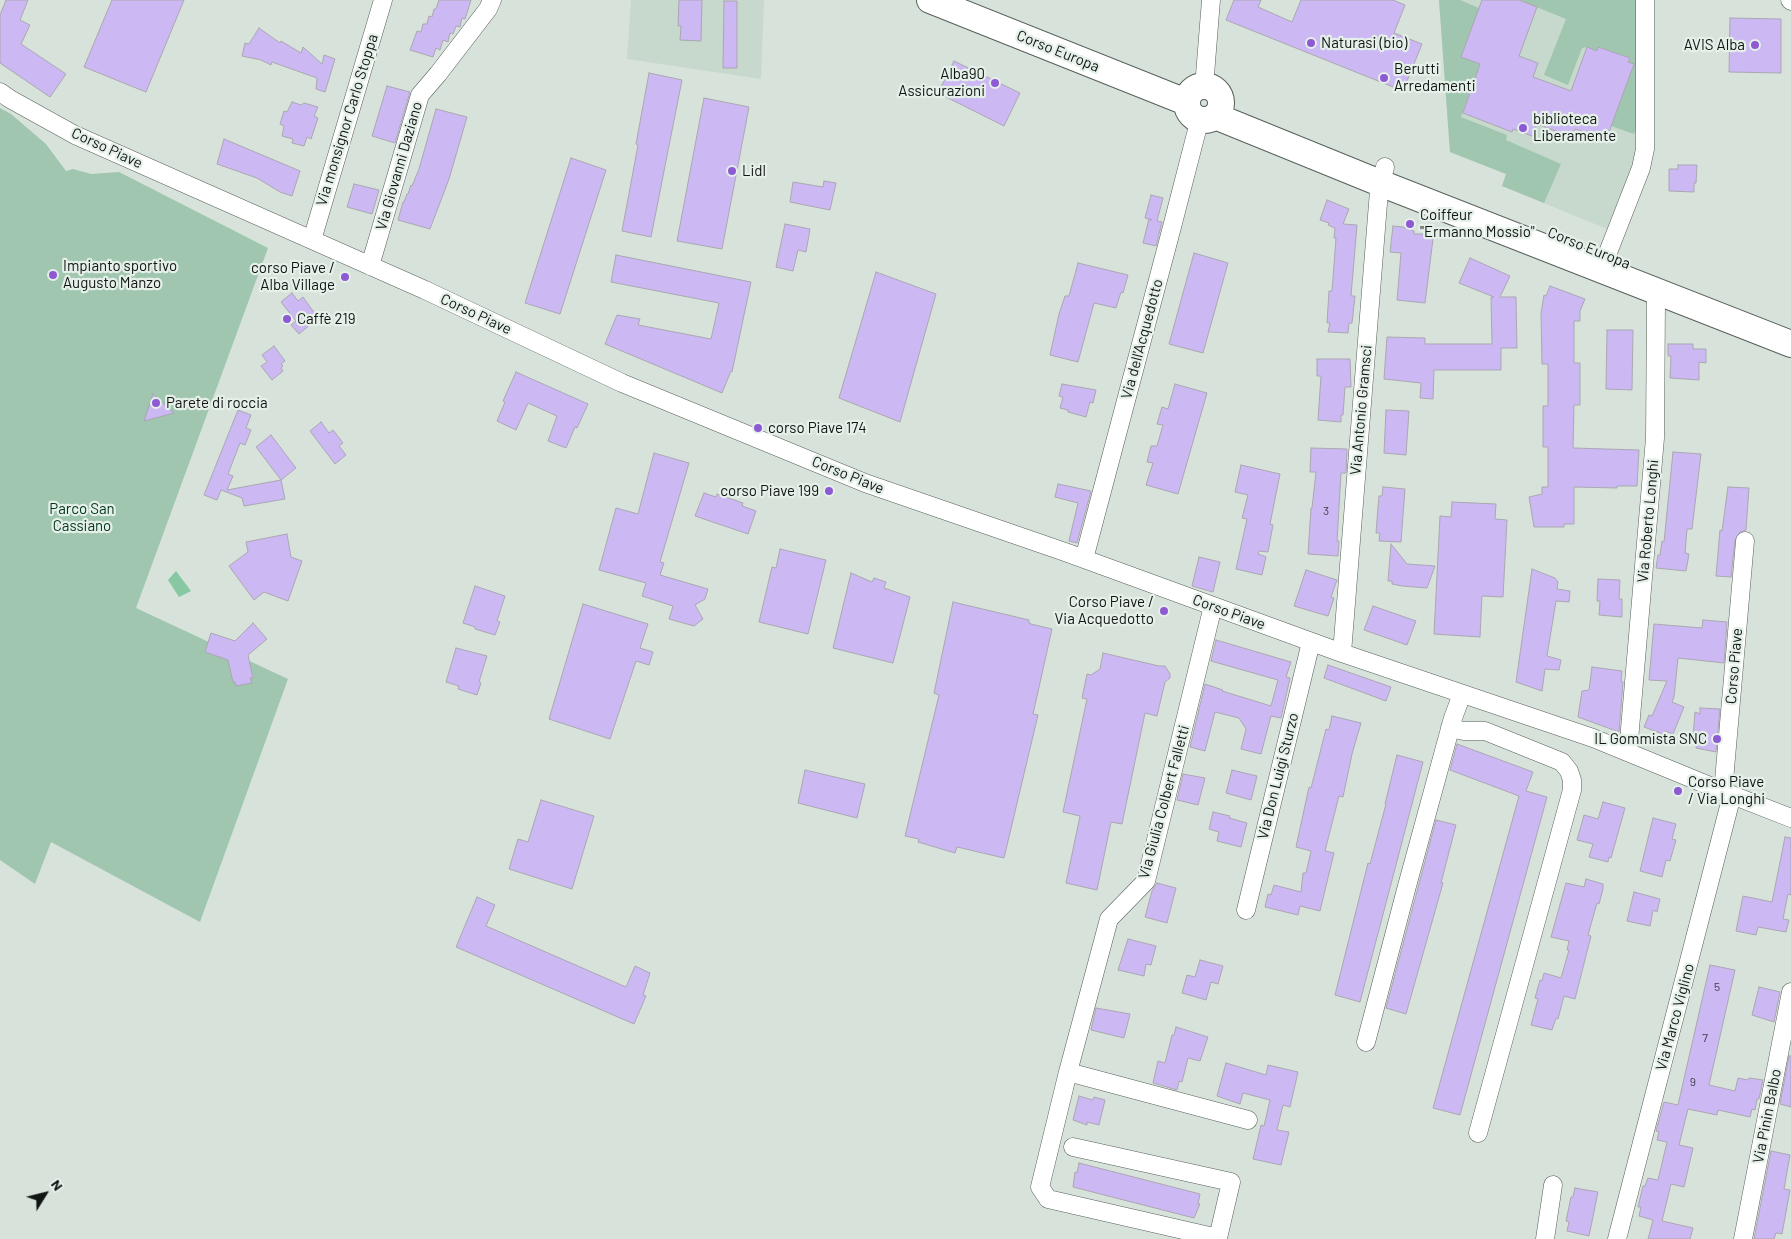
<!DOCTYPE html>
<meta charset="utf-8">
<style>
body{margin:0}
#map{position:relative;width:1791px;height:1239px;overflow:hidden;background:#d7e2db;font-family:Barlow,sans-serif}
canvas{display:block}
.north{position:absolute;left:20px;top:1169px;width:50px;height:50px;-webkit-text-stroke:4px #e5f0e9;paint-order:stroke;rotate:54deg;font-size:14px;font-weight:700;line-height:20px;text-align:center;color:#111513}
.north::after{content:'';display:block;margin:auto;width:18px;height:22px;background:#111513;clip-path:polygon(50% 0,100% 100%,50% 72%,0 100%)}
</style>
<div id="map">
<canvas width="1791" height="1239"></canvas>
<div class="north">N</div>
</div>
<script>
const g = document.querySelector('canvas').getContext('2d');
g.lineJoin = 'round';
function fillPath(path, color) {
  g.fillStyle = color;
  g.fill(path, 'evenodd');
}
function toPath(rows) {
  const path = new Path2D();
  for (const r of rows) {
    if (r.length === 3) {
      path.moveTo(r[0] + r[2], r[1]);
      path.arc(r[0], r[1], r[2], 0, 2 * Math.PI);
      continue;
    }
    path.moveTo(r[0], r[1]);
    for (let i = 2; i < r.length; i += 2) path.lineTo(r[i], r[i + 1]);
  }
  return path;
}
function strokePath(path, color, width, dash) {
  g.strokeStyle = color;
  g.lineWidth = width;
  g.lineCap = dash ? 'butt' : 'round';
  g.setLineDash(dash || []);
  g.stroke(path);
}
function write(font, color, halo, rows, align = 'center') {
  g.font = font + ' Barlow,sans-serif';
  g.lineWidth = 4.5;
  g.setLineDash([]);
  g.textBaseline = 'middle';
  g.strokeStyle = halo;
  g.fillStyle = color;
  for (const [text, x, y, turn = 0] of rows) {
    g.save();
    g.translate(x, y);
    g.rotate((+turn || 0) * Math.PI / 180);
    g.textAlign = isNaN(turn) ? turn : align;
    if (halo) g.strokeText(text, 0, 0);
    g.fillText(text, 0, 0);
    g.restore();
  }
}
fillPath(toPath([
 [631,0,764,0,761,79,627,59],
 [1439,0,1636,0,1641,144,1607,229,1502,186,1506,174,1450,152]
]), '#c7d9cd');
fillPath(toPath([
 [1439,0,1460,0,1479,8,1461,57,1480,64,1461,117,1507,135,1506,140,1561,164,1544,203,1502,186,1506,174,1450,152],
 [1519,0,1636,0,1640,119,1634,134,1611,126,1630,58,1599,47,1597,51,1587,47,1582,48,1568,85,1544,75,1566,19],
 [0,108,11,114,46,144,66,171,73,169,91,174,119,172,268,248,136,608,288,679,200,922,51,842,35,884,0,860]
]), '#a0c6af');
fillPath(toPath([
 [176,571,191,591,179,597,168,580]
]), '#87c7a1');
const building = toPath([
 [6,0,28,0,20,20,30,25,21,44,66,74,50,97,0,63,0,15,6,0],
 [112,0,184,0,146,92,84,67,112,0],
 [439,0,471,0,465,19,462,18,460,27,456,26,453,34,450,33,448,42,443,40,440,50,436,48,433,57,410,50,417,31,421,32,423,24,427,24,429,16,432,17,434,9,436,9,439,0],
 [679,0,702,0,701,41,680,40,681,26,678,26,679,0],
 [1234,0,1261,0,1258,7,1292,22,1301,0,1393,0,1405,5,1394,33,1422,44,1403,91,1226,20,1234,0],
 [1482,0,1519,0,1537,7,1519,56,1538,63,1533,77,1571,91,1587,47,1597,51,1598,47,1630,58,1628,62,1634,64,1606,140,1575,129,1572,137,1537,124,1532,136,1513,129,1512,132,1463,113,1480,64,1461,57,1482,0],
 [724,1,737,1,737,68,723,68,724,1],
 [1730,18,1781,19,1781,73,1729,72,1730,18],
 [259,28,280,43,281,41,301,53,303,47,322,64,324,55,335,59,325,92,316,89,317,78,272,62,271,65,261,60,242,56,245,43,249,44,259,28],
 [954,61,1020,93,1004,126,938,93,954,61],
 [649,73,682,80,651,237,622,231,638,145,636,144,649,73],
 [387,86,410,92,395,143,372,136,387,86],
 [704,98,749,107,722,249,677,241,704,98],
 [292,102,301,105,304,103,318,107,314,116,318,118,311,139,307,137,304,146,292,143,293,139,282,136,284,126,280,124,284,111,287,112,292,102],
 [436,109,467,117,449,179,430,229,398,220,403,202,404,202,407,194,408,194,411,185,412,186,419,169,436,109],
 [224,139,300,171,292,196,280,192,257,178,217,164,224,139],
 [571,158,606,170,560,314,525,303,571,158],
 [1678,165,1697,165,1696,183,1694,183,1694,192,1669,191,1669,169,1678,169,1678,165],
 [824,181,836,183,830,210,790,202,793,182,823,187,824,181],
 [354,184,379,190,372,214,347,207,354,184],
 [1151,195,1163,198,1157,221,1162,222,1156,246,1143,243,1149,219,1152,220,1145,218,1151,195],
 [1327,200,1349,209,1343,224,1357,225,1351,296,1355,296,1352,323,1349,323,1348,333,1328,332,1330,323,1327,323,1329,291,1332,291,1336,238,1334,238,1335,228,1328,225,1329,223,1320,220,1327,200],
 [785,224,810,229,806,252,798,250,793,271,776,267,785,224],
 [1393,226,1403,227,1414,231,1414,234,1426,234,1433,239,1425,303,1397,300,1401,253,1390,252,1393,226],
 [1194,253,1228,263,1203,353,1169,344,1194,253],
 [616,255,751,282,732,372,731,371,722,393,605,344,617,315,640,319,638,325,711,339,719,303,611,282,616,255],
 [1470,258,1510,276,1500,297,1516,297,1517,348,1501,348,1501,370,1434,370,1433,399,1420,398,1421,383,1384,379,1387,337,1425,338,1425,344,1492,344,1491,297,1494,297,1459,283,1470,258],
 [1078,263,1128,275,1123,293,1121,292,1116,308,1094,303,1078,362,1050,355,1059,314,1065,296,1069,296,1078,263],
 [876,272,936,294,900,422,839,398,876,272],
 [1550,286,1585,299,1580,311,1580,321,1574,321,1574,363,1580,363,1580,405,1574,405,1573,448,1639,450,1637,486,1617,486,1617,488,1574,487,1574,524,1564,524,1564,527,1534,527,1529,497,1542,494,1542,487,1548,487,1548,447,1543,447,1543,406,1548,406,1548,364,1542,364,1541,313,1544,295,1546,296,1550,286],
 [292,293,298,301,303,297,318,318,299,334,291,325,296,321,281,302,292,293],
 [1607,330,1633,330,1632,390,1606,389,1607,330],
 [1668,344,1693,344,1693,349,1706,349,1706,363,1699,362,1699,380,1670,378,1671,356,1668,356,1668,344],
 [274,346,285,361,281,364,283,366,281,368,283,371,272,380,261,366,267,362,262,355,274,346],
 [1317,359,1350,359,1351,387,1345,387,1343,415,1341,415,1341,422,1318,420,1321,376,1317,376,1317,359],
 [516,372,588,404,577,428,575,427,566,448,548,441,557,416,528,403,516,430,497,421,505,402,503,401,516,372],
 [1062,384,1096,390,1093,403,1090,402,1086,417,1068,412,1068,410,1060,408,1063,397,1059,396,1062,384],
 [1175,384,1207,393,1178,494,1146,485,1153,463,1147,462,1151,446,1157,446,1163,425,1157,424,1162,407,1168,409,1175,384],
 [153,394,174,413,144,421,153,394],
 [238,410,251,415,246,428,251,430,245,445,240,443,228,474,233,476,227,490,281,480,285,499,244,506,242,498,221,490,217,500,204,495,238,410],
 [1386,410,1409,411,1406,455,1384,453,1386,410],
 [321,422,329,433,333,430,343,443,339,446,346,455,335,464,310,431,321,422],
 [271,435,296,468,281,480,256,447,271,435],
 [1311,448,1347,449,1346,473,1341,473,1337,541,1339,541,1338,556,1308,554,1311,508,1312,508,1316,472,1310,472,1311,448],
 [1673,452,1701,454,1692,529,1687,529,1685,553,1689,554,1686,571,1656,568,1658,555,1660,555,1662,541,1664,542,1673,452],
 [654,453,689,463,660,562,664,563,660,575,708,589,705,599,695,605,703,619,694,626,669,619,673,606,642,596,646,583,599,570,616,508,638,514,654,453],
 [1241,465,1280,474,1270,524,1273,525,1268,552,1259,551,1258,554,1266,557,1262,575,1236,569,1247,519,1242,518,1248,495,1235,492,1241,465],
 [1058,484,1091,491,1077,543,1069,541,1078,503,1055,497,1058,484],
 [1383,487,1405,489,1401,542,1379,541,1380,533,1376,533,1378,507,1379,496,1382,496,1383,487],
 [1728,487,1749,488,1746,530,1740,532,1735,540,1731,577,1716,576,1720,530,1722,531,1728,487],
 [704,493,716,497,717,494,743,503,742,506,756,511,748,534,695,516,704,493],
 [1452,502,1496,504,1495,519,1507,520,1503,597,1482,596,1480,637,1434,634,1440,516,1451,517,1452,502],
 [287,534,291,557,302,561,288,601,264,592,254,600,229,566,248,552,246,542,287,534],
 [1391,544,1407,564,1435,566,1427,588,1402,586,1392,584,1392,581,1388,581,1391,544],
 [780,549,826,560,808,634,759,622,772,567,776,568,780,549],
 [1199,557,1220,562,1213,592,1192,586,1199,557],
 [1532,569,1555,578,1558,582,1557,589,1570,591,1569,602,1556,601,1547,656,1561,660,1559,670,1545,669,1542,691,1516,682,1532,569],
 [1306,570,1337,580,1331,597,1334,598,1328,616,1294,606,1306,570],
 [851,573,872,582,874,578,886,582,884,588,910,597,893,663,833,648,851,573],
 [1598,579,1620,580,1619,599,1622,599,1622,617,1599,615,1600,601,1597,601,1598,579],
 [475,586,505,596,497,621,500,622,495,635,475,629,475,627,463,623,475,586],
 [953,602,1029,620,1029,623,1031,624,1052,629,1033,714,1038,715,1004,858,957,847,955,853,918,842,919,839,905,836,939,695,934,693,953,602],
 [583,604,648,624,640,648,653,652,649,665,636,661,610,739,549,719,583,604],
 [1373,606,1416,621,1407,645,1364,630,1373,606],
 [1703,620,1727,622,1724,663,1678,658,1674,697,1672,702,1684,707,1673,734,1665,731,1663,734,1644,727,1649,715,1652,716,1667,681,1649,680,1654,624,1702,628,1703,620],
 [253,623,267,639,248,655,253,678,250,678,252,683,236,686,235,682,233,682,228,660,205,652,211,633,235,641,253,623],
 [1216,640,1291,662,1286,677,1290,678,1281,718,1271,716,1261,754,1241,749,1246,729,1239,718,1215,712,1205,751,1190,747,1205,684,1223,690,1222,691,1271,706,1278,680,1211,661,1216,640],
 [456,648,487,656,479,682,481,683,477,695,458,689,459,686,446,682,456,648],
 [1103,653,1159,666,1165,666,1170,674,1170,678,1165,682,1157,716,1145,713,1122,824,1111,822,1097,890,1066,883,1080,816,1063,812,1087,699,1082,698,1087,674,1091,675,1100,669,1103,653],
 [1328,665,1391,687,1386,701,1324,678,1328,665],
 [1592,667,1622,671,1621,681,1623,682,1619,732,1578,717,1582,691,1589,690,1592,667],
 [1700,708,1720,709,1716,752,1696,748,1697,738,1693,738,1695,712,1700,714,1700,708],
 [1332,716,1361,723,1352,754,1343,797,1339,796,1325,851,1334,853,1320,911,1300,906,1298,915,1265,907,1268,894,1271,895,1274,885,1301,892,1303,873,1306,873,1311,851,1296,847,1309,787,1311,788,1326,729,1329,730,1332,716],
 [1457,744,1533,772,1526,791,1547,797,1460,1115,1433,1108,1519,796,1450,770,1457,744],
 [1397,755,1423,762,1360,1002,1335,995,1368,863,1370,864,1386,804,1385,804,1397,755],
 [805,770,865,784,857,818,798,803,805,770],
 [1232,770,1257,776,1251,800,1226,793,1232,770],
 [1183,774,1205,778,1198,805,1177,800,1183,774],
 [541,800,594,816,572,889,509,869,518,839,528,842,541,800],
 [1603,802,1625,808,1611,858,1609,857,1608,862,1589,857,1593,844,1577,840,1584,815,1598,819,1603,802],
 [1213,812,1230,816,1229,818,1247,823,1241,847,1217,841,1219,832,1209,829,1213,812],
 [1653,818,1676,824,1672,839,1676,840,1670,861,1666,860,1662,877,1640,871,1653,818],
 [1436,820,1456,825,1441,883,1443,883,1406,1014,1386,1008,1436,820],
 [1785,837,1791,838,1791,895,1788,894,1783,919,1789,920,1786,932,1758,927,1756,935,1736,931,1743,896,1772,902,1785,837],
 [1586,879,1603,884,1603,889,1599,904,1597,903,1588,935,1591,936,1575,999,1564,996,1558,1019,1556,1018,1552,1030,1531,1025,1538,999,1535,998,1540,980,1542,981,1544,973,1561,978,1569,950,1567,950,1569,941,1551,937,1566,883,1584,887,1586,879],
 [1157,883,1176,888,1167,923,1145,917,1152,891,1157,883],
 [1634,892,1660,899,1657,912,1653,910,1650,926,1627,921,1634,892],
 [477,897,495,905,486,926,626,987,635,966,650,973,643,995,646,996,634,1024,456,947,477,897],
 [1128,939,1156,946,1151,965,1146,964,1144,976,1118,970,1128,939],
 [1200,960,1223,966,1218,984,1211,982,1206,1000,1182,993,1187,975,1195,977,1200,960],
 [1710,965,1735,970,1709,1085,1735,1091,1738,1078,1748,1080,1749,1078,1763,1080,1759,1099,1757,1099,1755,1110,1752,1109,1750,1117,1718,1110,1717,1115,1688,1109,1679,1145,1693,1148,1684,1187,1671,1184,1662,1221,1693,1228,1690,1239,1648,1239,1653,1220,1639,1216,1641,1207,1638,1207,1643,1186,1645,1186,1648,1178,1658,1180,1667,1142,1657,1140,1659,1132,1656,1131,1664,1102,1678,1105,1710,965],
 [1759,987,1780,992,1774,1022,1752,1015,1759,987],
 [1096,1008,1130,1014,1124,1038,1091,1030,1096,1008],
 [1176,1027,1208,1037,1200,1061,1188,1058,1182,1082,1179,1081,1177,1090,1153,1083,1158,1061,1165,1063,1172,1035,1174,1035,1176,1027],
 [1789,1056,1791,1056,1791,1107,1780,1104,1789,1056],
 [1226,1063,1266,1075,1268,1065,1298,1072,1290,1107,1283,1105,1277,1130,1289,1132,1281,1165,1253,1159,1261,1125,1264,1126,1270,1100,1243,1093,1240,1104,1217,1096,1226,1063],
 [1079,1096,1093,1100,1094,1097,1105,1100,1099,1125,1087,1122,1087,1125,1073,1120,1079,1096],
 [1771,1151,1790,1155,1784,1189,1790,1190,1782,1234,1776,1233,1774,1239,1754,1239,1771,1151],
 [1079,1163,1200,1194,1198,1204,1200,1204,1194,1218,1073,1187,1075,1172,1077,1173,1079,1163],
 [1575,1188,1598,1192,1589,1236,1567,1231,1569,1222,1566,1221,1571,1197,1573,1197,1575,1188]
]);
fillPath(building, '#ccb8f3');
strokePath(building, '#aaa7b1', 1);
const minor = toPath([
 [1790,0,1791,1],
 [1203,86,1205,75,1211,0],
 [0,92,10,99,75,135,425,290,622,383,865,483,1065,552,1342,653,1593,738,1732,795,1791,818],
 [312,240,383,0],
 [1607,255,1641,168,1645,149,1645,0],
 [370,266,420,95,438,74,488,9,492,0],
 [1084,559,1172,227,1198,126,1197,119],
 [1342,653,1379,191,1385,167],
 [1450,728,1464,731,1485,731,1562,762,1569,771,1572,780,1572,790,1478,1133],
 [1628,752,1655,438,1656,302,1654,290],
 [1723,792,1745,541],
 [1246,910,1311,642],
 [1366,1042,1407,886,1453,718,1462,694],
 [1068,1072,1248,1120],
 [1073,1147,1231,1182,1218,1238,1048,1199,1040,1187,1068,1072,1109,919,1146,881,1213,606],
 [1545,1239,1553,1185],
 [1617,1239,1732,795],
 [1743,1239,1791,992]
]);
const secondary = toPath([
 [930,0,1186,102],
 [1204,103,17],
 [1215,116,1380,183,1791,344]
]);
strokePath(minor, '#57605a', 19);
strokePath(secondary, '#57605a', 28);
strokePath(minor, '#fff', 18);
strokePath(secondary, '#fff', 26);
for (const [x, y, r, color] of [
 [1311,43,5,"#8d5ad3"],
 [1755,45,5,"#8d5ad3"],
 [1384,78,5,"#8d5ad3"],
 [995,83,5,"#8d5ad3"],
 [1523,128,5,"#8d5ad3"],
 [732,171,5,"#8d5ad3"],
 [1410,224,5,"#8d5ad3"],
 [53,275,5,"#8d5ad3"],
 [345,277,5,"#8d5ad3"],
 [287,319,5,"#8d5ad3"],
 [156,403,5,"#8d5ad3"],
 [758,428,5,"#8d5ad3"],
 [829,491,5,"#8d5ad3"],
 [1164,611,5,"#8d5ad3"],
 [1717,739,5,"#8d5ad3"],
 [1678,791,5,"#8d5ad3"]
]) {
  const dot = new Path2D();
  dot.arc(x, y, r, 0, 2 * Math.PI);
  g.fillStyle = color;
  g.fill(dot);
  strokePath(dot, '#e5f0e9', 2);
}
write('12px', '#403e4b', null, [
 ["3",1326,511],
 ["5",1717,987],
 ["7",1705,1038],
 ["9",1693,1082]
]);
write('15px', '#111513', '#e5f0e9', [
 ["Naturasi (bio)",1321,43],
 ["AVIS Alba",1745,45,"right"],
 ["Berutti",1394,69],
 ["Arredamenti",1394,86],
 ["Alba90",985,74,"right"],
 ["Assicurazioni",985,91,"right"],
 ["biblioteca",1533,119],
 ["Liberamente",1533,136],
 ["Lidl",742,171],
 ["Coiffeur",1420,215],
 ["\"Ermanno Mossio\"",1420,232],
 ["Impianto sportivo",63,266],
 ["Augusto Manzo",63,283],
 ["corso Piave /",335,268,"right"],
 ["Alba Village",335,285,"right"],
 ["Caffè 219",297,319],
 ["Parete di roccia",166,403],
 ["corso Piave 174",768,428],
 ["corso Piave 199",819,491,"right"],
 ["Corso Piave /",1154,602,"right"],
 ["Via Acquedotto",1154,619,"right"],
 ["IL Gommista SNC",1707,739,"right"],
 ["Corso Piave",1688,782],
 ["/ Via Longhi",1688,799]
], 'left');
write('15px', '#111513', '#e5f0e9', [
 ["Corso Europa",1058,51,22],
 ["Via monsignor Carlo Stoppa",347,120,-73],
 ["Corso Piave",107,148,25],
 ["Via Giovanni Daziano",399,166,-74],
 ["Corso Europa",1589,248,22],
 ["Corso Piave",476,314,25],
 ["Via dell'Acquedotto",1142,339,-75],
 ["Via Antonio Gramsci",1361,410,-85],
 ["Corso Piave",848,475,22],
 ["Via Roberto Longhi",1648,521,-85],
 ["Corso Piave",1229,612,20],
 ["Corso Piave",1734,666,-85],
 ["Via Don Luigi Sturzo",1278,776,-76],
 ["Via Giulia Colbert Falletti",1164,802,-75],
 ["Via Marco Viglino",1675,1017,-75],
 ["Via Pinin Balbo",1767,1116,-79]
]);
write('15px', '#01371f', '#e5f0e9', [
 ["Parco San",82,509],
 ["Cassiano",82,526]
]);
</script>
